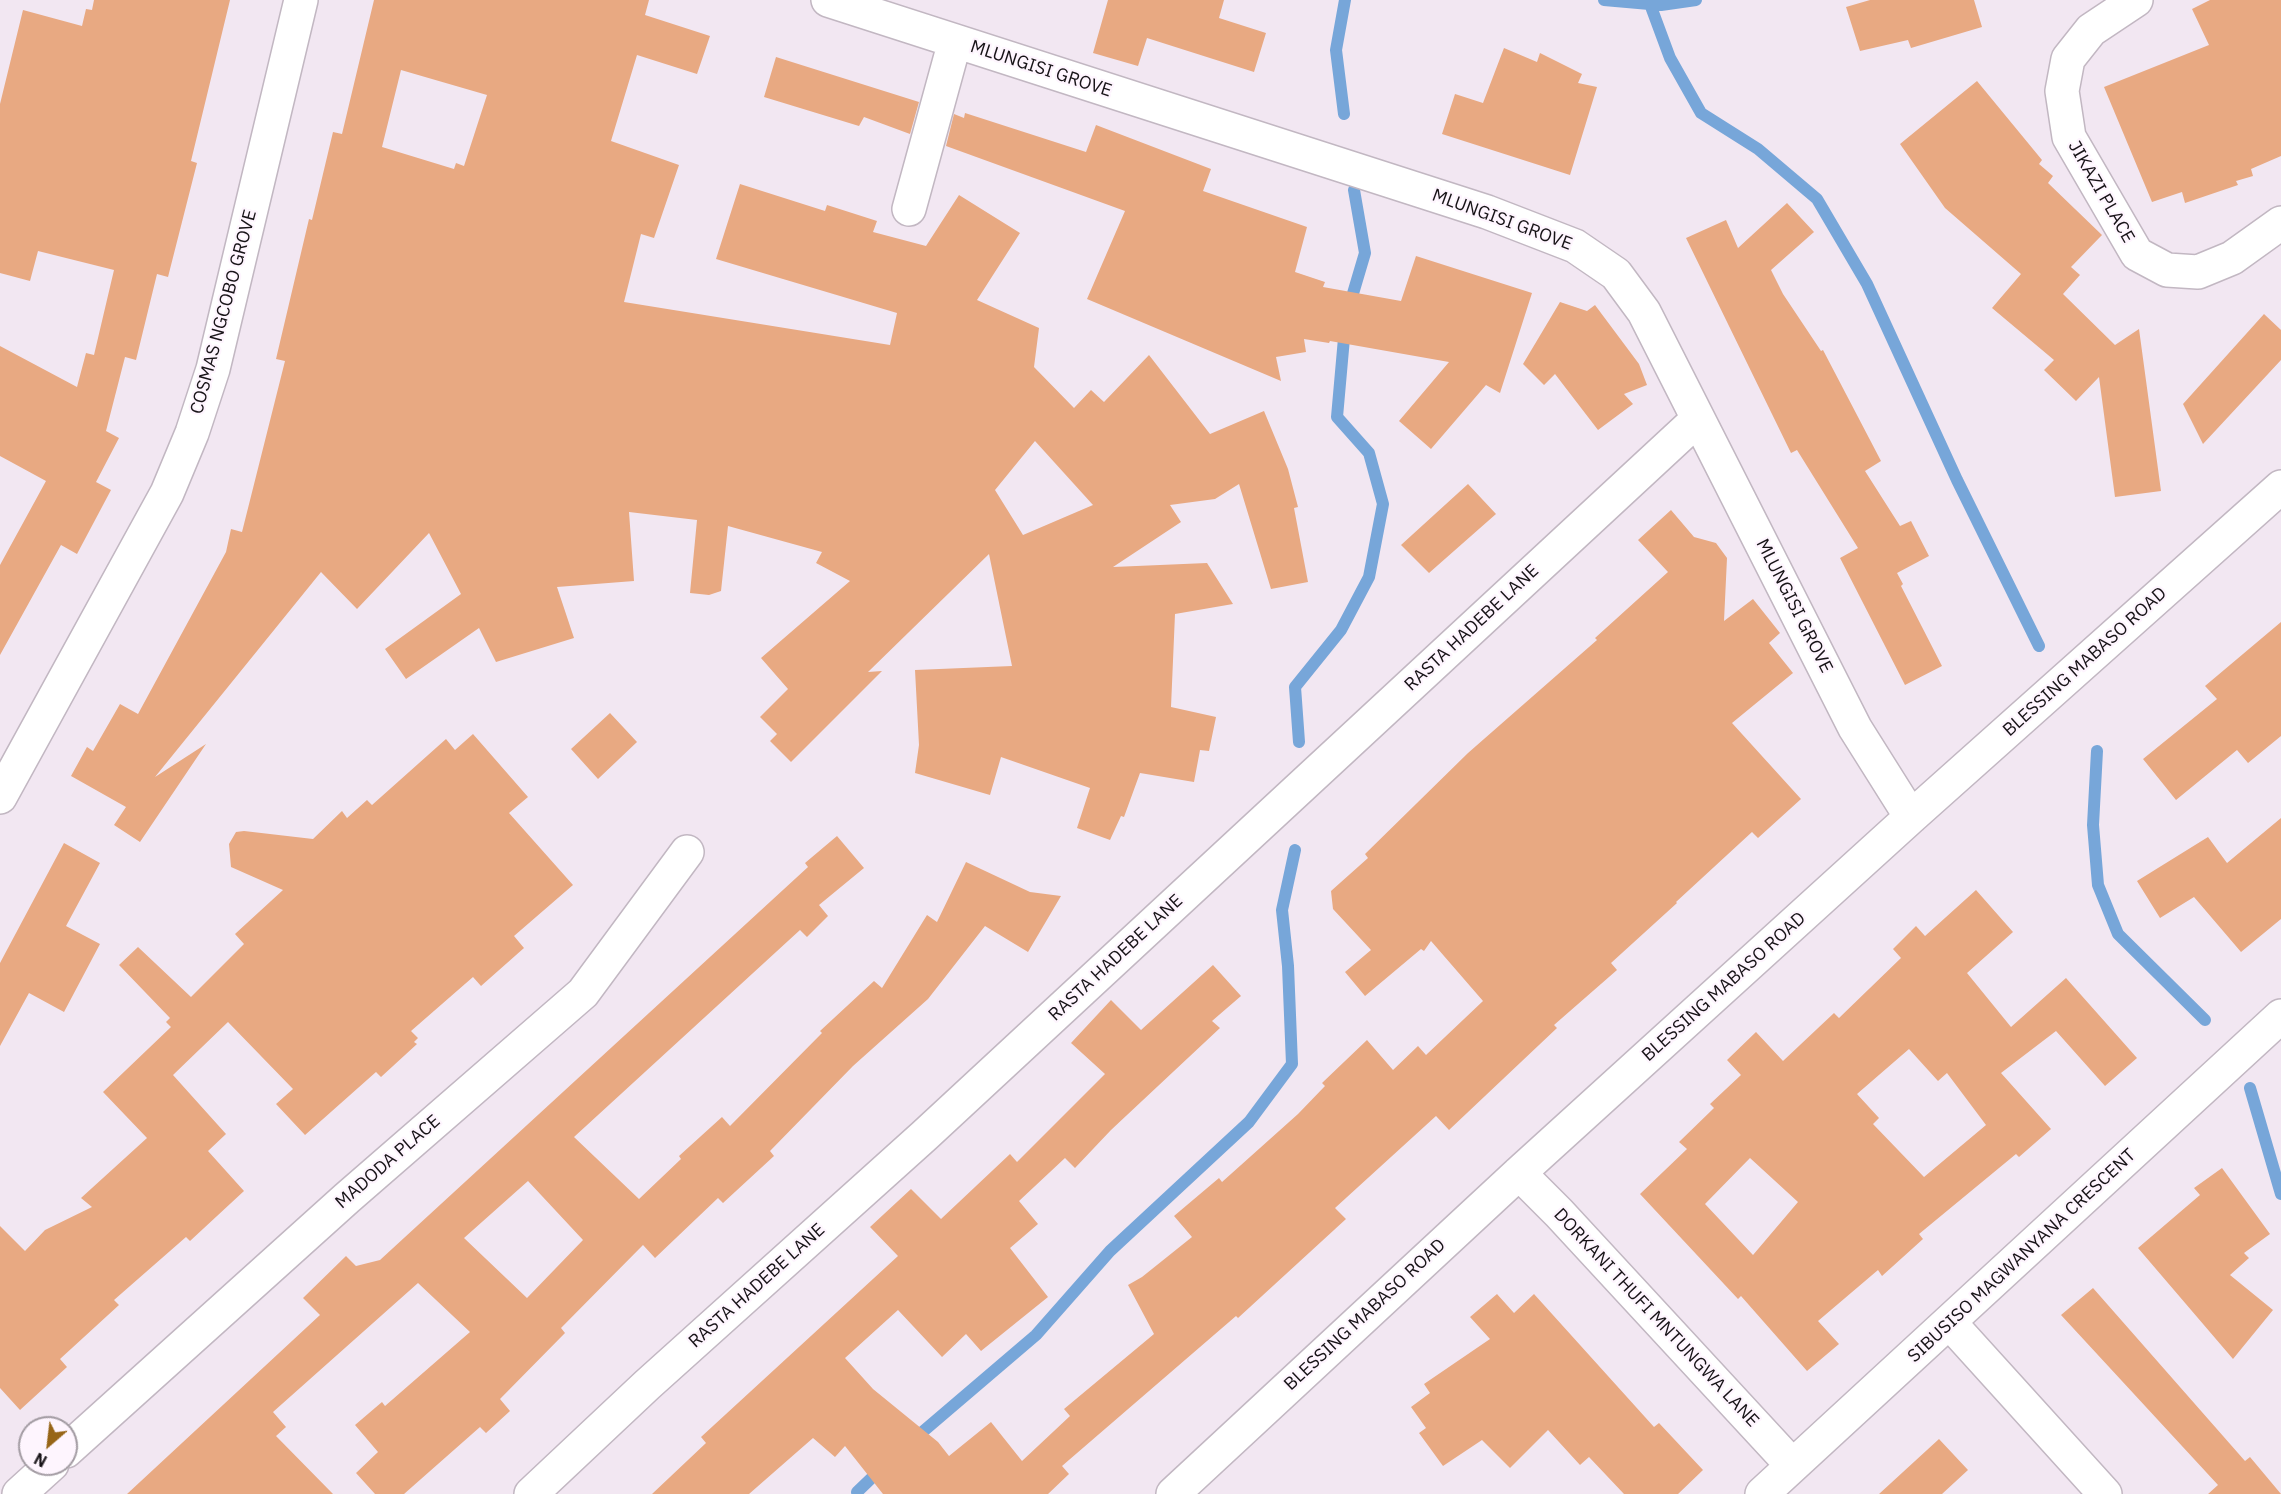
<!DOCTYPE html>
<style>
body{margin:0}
#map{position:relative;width:2281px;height:1494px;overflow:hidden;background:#f2e7f2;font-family:"IBM Plex Sans",sans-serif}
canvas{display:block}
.north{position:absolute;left:18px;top:1416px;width:60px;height:60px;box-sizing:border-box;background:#fef5fe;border:2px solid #a29ba2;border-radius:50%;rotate:208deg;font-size:16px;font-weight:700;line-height:24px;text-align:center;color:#171317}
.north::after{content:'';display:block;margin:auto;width:21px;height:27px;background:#976517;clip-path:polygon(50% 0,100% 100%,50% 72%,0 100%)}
</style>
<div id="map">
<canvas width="2281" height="1494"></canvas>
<div class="north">N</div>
</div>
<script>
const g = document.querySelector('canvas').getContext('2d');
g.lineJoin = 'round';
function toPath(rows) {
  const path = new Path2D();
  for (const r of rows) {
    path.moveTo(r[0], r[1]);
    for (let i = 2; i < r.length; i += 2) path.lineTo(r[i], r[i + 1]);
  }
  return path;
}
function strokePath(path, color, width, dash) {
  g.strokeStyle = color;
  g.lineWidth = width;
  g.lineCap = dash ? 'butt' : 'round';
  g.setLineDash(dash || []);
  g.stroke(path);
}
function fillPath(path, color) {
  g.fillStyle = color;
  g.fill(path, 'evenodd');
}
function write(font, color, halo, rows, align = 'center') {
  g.font = font + ' "IBM Plex Sans",sans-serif';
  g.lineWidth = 4.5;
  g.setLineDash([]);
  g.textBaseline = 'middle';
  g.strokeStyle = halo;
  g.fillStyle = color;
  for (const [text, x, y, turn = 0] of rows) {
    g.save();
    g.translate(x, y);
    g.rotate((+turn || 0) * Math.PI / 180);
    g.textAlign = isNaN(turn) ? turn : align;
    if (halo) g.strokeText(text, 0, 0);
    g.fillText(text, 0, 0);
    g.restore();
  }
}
strokePath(toPath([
 [1604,0,1661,5,1696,0],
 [1650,4,1670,58,1701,113,1758,149,1817,199,1867,284,1957,480,2039,646],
 [1344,114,1336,50,1345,0],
 [1349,307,1365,253,1354,190],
 [1299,742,1295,687,1341,630,1369,577,1383,504,1369,453,1337,417,1345,327],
 [2097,751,2093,825,2098,885,2118,934,2205,1020],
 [2250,1088,2281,1194],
 [913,1440,1036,1335,1110,1251,1249,1122,1292,1064,1288,966,1282,910,1295,850],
 [857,1492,882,1468]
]), '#77a6d9', 12);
fillPath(toPath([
 [94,0,230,0,191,161,197,163,168,277,157,274,136,360,125,357,106,431,119,438,96,482,111,490,77,554,61,545,0,655,0,565,46,481,0,456,0,346,77,387,86,353,94,355,114,270,38,251,30,281,0,273,0,104,23,10,82,26,86,9,92,10],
 [374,0,649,0,645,15,710,36,697,74,637,55,611,141,679,165,654,238,641,234,624,302,890,345,897,313,716,259,740,184,825,211,827,205,877,221,873,232,926,246,959,195,1020,233,977,300,1039,328,1034,367,1074,408,1091,390,1104,402,1149,355,1210,434,1264,411,1288,469,1298,507,1294,508,1308,582,1271,589,1239,484,1215,499,1170,505,1181,522,1113,567,1207,563,1233,604,1175,614,1171,707,1216,717,1209,751,1200,750,1194,782,1140,773,1124,817,1121,816,1110,840,1077,828,1090,788,1001,757,990,795,915,773,919,745,915,670,1012,666,989,554,868,672,882,671,791,762,770,741,777,734,760,717,788,689,761,658,850,581,816,563,822,552,728,526,721,591,709,595,690,593,697,520,629,512,634,581,557,587,574,638,496,662,479,628,406,679,385,649,461,594,429,533,357,609,321,572,155,777,206,744,140,842,114,825,126,807,71,776,87,747,93,751,120,704,138,714,226,552,231,529,242,532,285,361,276,359,309,219,312,220,333,132,342,134],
 [401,70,487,95,464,166,456,163,454,169,382,147],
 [1035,441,1093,505,1023,535,995,490],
 [1108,0,1224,0,1219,18,1266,33,1254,72,1147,38,1138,66,1093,53],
 [1870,0,1974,0,1982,27,1911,48,1908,40,1860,51,1846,7],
 [2210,0,2281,0,2281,156,2251,169,2253,176,2236,181,2238,185,2185,203,2182,192,2152,202,2104,87,2209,45,2192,9],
 [1504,48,1537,62,1540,53,1582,74,1578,83,1597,87,1570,175,1442,134,1455,94,1483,103],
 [776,57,919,102,910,134,864,117,859,126,764,97],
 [1977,81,2042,160,2039,164,2053,176,2048,183,2102,235,2071,267,2080,275,2063,294,2115,345,2139,329,2161,491,2115,497,2099,377,2076,401,2044,370,2054,360,1992,308,2021,274,1945,208,1900,144],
 [965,113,1086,152,1096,125,1211,169,1203,191,1307,227,1295,272,1325,282,1323,287,1401,301,1416,256,1532,293,1500,393,1486,385,1431,449,1399,421,1449,362,1330,341,1329,343,1304,339,1306,352,1276,357,1281,381,1087,299,1125,211,946,146,954,114,964,118],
 [1787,203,1814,232,1771,270,1783,294,1821,351,1823,350,1881,461,1865,471,1900,526,1911,521,1929,556,1897,573,1903,584,1901,586,1942,666,1905,685,1840,558,1858,548,1797,450,1791,453,1686,238,1726,220,1738,248],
 [1560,302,1587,311,1595,305,1639,364,1647,385,1624,394,1633,404,1598,430,1555,374,1544,385,1523,364],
 [2264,314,2281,330,2281,360,2203,444,2183,404],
 [1468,484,1496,514,1429,573,1401,545],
 [1671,510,1694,537,1716,543,1727,558,1724,621,1753,599,1780,633,1769,643,1793,673,1732,723,1801,799,1758,838,1752,832,1676,902,1677,903,1611,963,1617,970,1554,1025,1557,1028,1449,1130,1436,1116,1335,1208,1346,1219,1238,1318,1236,1316,1062,1466,1069,1474,1048,1494,883,1494,845,1446,835,1457,813,1438,749,1494,652,1494,706,1443,701,1437,898,1256,870,1227,911,1189,941,1219,1010,1154,1017,1162,1105,1074,1071,1043,1111,1000,1141,1030,1213,965,1241,996,1212,1021,1220,1028,1111,1130,1075,1168,1065,1158,1019,1201,1038,1224,1010,1248,1048,1297,981,1351,966,1334,942,1357,898,1310,845,1358,873,1389,938,1442,949,1456,991,1422,1022,1461,1070,1416,1064,1409,1154,1334,1128,1285,1142,1277,1192,1237,1174,1216,1219,1178,1222,1182,1298,1114,1325,1086,1322,1083,1367,1040,1393,1070,1418,1046,1426,1055,1483,1001,1431,941,1424,951,1421,949,1365,996,1345,972,1371,950,1333,909,1331,891,1368,858,1365,854,1468,753,1597,640,1595,638,1668,572,1638,540],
 [2281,622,2281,736,2248,763,2237,750,2176,800,2143,759,2217,699,2205,686],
 [610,713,637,742,598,779,571,749],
 [473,734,528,797,509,813,573,885,514,936,524,948,481,986,473,977,411,1031,418,1038,414,1042,417,1044,381,1077,376,1072,305,1135,276,1104,293,1089,228,1022,173,1075,226,1134,208,1151,244,1191,190,1241,186,1237,114,1300,119,1305,60,1359,67,1367,20,1410,0,1388,0,1226,25,1251,45,1230,92,1207,81,1198,147,1138,103,1092,171,1027,166,1022,170,1018,119,965,138,947,191,997,244,944,235,934,283,890,231,867,229,844,236,832,244,831,313,839,342,811,347,818,367,800,372,805,446,739,455,750],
 [2281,818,2281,919,2241,952,2194,897,2160,918,2137,881,2208,837,2227,863],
 [837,836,864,868,819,905,828,916,807,937,800,930,574,1137,639,1199,681,1159,679,1156,722,1117,730,1126,822,1033,820,1031,874,981,882,988,927,915,937,922,966,862,1030,892,1061,896,1028,952,985,926,928,999,853,1066,770,1151,774,1156,723,1203,718,1198,655,1258,643,1245,561,1328,565,1333,500,1399,510,1411,486,1433,480,1427,404,1494,375,1494,356,1473,378,1452,355,1425,382,1402,385,1406,470,1332,418,1283,273,1412,286,1427,276,1436,333,1494,127,1494,320,1315,303,1298,346,1256,356,1266,380,1260,808,867,805,863],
 [528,1181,583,1240,527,1298,464,1238],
 [64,843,100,863,66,926,100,944,64,1012,29,993,0,1046,0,963],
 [1976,890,2013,932,1967,973,2011,1027,2066,978,2137,1058,2105,1086,2056,1031,2001,1073,2051,1129,2019,1157,2016,1154,1919,1234,1923,1239,1882,1276,1878,1270,1818,1321,1839,1344,1807,1371,1741,1296,1738,1299,1640,1194,1687,1149,1679,1142,1714,1108,1710,1104,1741,1075,1727,1060,1756,1032,1783,1061,1834,1013,1839,1018,1901,958,1893,949,1916,926,1925,936],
 [1909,1049,1938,1081,1947,1073,1986,1125,1924,1177,1873,1124,1879,1118,1857,1094],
 [1750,1158,1798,1202,1753,1255,1705,1204],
 [2222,1168,2270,1234,2244,1253,2249,1258,2230,1275,2273,1310,2233,1359,2138,1248,2200,1195,2194,1188],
 [2093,1288,2245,1461,2250,1457,2281,1494,2208,1494,2218,1485,2061,1315],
 [1497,1294,1514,1313,1534,1294,1654,1427,1659,1423,1703,1470,1678,1494,1624,1494,1589,1457,1580,1465,1548,1430,1510,1468,1482,1440,1443,1466,1419,1433,1426,1428,1411,1407,1430,1393,1424,1384,1490,1339,1470,1317],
 [1939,1439,1968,1470,1942,1494,1879,1494]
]), '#e8a982');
const street = toPath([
 [828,0,1487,212,1575,246,1616,274,1644,312,1855,728,1911,817],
 [2136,0,2091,30,2068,59,2062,91,2069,137,2137,254,2167,270,2198,272,2232,258,2281,223],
 [909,209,955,41],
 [0,797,167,493,192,433,213,369,301,0],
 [1519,1173,1559,1213,1792,1465],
 [1950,1323,2105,1494],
 [66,1451,347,1198,583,993,687,852],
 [19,1494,52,1464],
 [531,1494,647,1385,924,1136,1698,419],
 [1173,1494,1519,1173,1911,817,2281,487],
 [1762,1494,2281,1016]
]);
strokePath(street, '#c2b7c2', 36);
strokePath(street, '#fff', 33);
write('18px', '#171317', '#fef5fe', [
 ["MLUNGISI GROVE",1041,69,18],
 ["JIKAZI PLACE",2101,192,60],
 ["MLUNGISI GROVE",1502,220,20],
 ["COSMAS NGCOBO GROVE",224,312,-75],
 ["MLUNGISI GROVE",1794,606,63],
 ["RASTA HADEBE LANE",1472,628,-43],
 ["BLESSING MABASO ROAD",2085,662,-42],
 ["RASTA HADEBE LANE",1116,958,-43],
 ["BLESSING MABASO ROAD",1724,987,-42],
 ["MADODA PLACE",388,1162,-41],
 ["SIBUSISO MAGWANYANA CRESCENT",2022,1256,-43],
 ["RASTA HADEBE LANE",757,1286,-42],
 ["BLESSING MABASO ROAD",1365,1315,-43],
 ["DORKANI THUFI MNTUNGWA LANE",1656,1318,47]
]);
</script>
